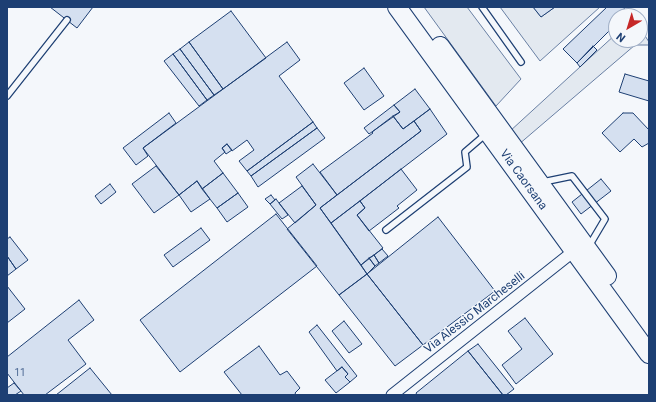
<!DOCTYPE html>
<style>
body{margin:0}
#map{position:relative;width:656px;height:402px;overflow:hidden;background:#f4f7fb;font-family:Roboto,sans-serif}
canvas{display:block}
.frame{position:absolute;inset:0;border:8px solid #1d3f73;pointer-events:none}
.north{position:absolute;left:608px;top:8px;width:40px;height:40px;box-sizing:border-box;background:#f4f7fb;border:1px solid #9eadc5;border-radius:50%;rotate:218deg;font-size:11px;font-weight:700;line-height:16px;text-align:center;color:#1d3f73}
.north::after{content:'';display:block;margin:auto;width:14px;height:18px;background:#c62828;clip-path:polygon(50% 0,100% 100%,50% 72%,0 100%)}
</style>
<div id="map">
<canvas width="656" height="402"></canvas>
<div class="frame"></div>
<div class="north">N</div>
</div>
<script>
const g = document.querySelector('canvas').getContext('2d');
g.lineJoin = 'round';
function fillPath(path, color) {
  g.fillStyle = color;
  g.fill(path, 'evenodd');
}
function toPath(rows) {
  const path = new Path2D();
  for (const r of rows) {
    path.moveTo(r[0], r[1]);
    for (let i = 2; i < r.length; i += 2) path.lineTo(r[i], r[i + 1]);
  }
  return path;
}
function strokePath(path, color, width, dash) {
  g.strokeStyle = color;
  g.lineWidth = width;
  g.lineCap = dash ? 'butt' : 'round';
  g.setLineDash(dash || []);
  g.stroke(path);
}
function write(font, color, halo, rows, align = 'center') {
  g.font = font + ' Roboto,sans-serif';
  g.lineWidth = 3;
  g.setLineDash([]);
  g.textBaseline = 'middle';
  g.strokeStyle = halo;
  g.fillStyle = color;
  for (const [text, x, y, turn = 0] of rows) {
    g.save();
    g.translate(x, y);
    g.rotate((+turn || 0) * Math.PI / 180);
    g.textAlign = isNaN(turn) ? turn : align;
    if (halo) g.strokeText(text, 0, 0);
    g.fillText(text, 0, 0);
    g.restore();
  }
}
const green = toPath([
 [424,7,467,7,521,79,496,106,424,7],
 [500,7,533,7,541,17,555,7,600,7,540,61,500,7],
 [640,28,649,42,649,45,635,45,518,145,509,132,616,34,616,40,640,40,640,28]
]);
fillPath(green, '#e3e9f0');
strokePath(green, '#687fa3', 1);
const building = toPath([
 [50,7,93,7,77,28,50,7],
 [533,7,555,7,541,17,533,7],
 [607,7,623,7,628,13,625,16,616,16,616,24,577,63,563,49,607,7],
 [231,11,266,58,223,89,189,42,231,11],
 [189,42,223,89,214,95,180,49,189,42],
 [287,42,300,60,279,76,313,122,247,171,239,161,254,150,247,140,232,151,227,144,222,148,225,152,214,161,223,173,202,189,197,181,179,195,143,148,287,42],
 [593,46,597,50,580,67,577,63,593,46],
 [180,49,214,95,207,100,173,54,180,49],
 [173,54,207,100,199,106,164,61,173,54],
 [364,68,384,96,364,110,344,83,364,68],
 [625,74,649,81,649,101,619,92,625,74],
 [415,89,430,109,403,129,393,116,400,112,394,105,415,89],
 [394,105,400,112,369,134,364,128,394,105],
 [430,109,447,134,331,223,320,208,421,131,414,121,430,109],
 [169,113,176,123,143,148,148,156,136,165,123,148,169,113],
 [623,113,633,113,649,130,649,143,642,147,634,139,620,152,602,133,623,113],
 [393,116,403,129,414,121,421,131,337,195,320,172,373,133,372,132,393,116],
 [313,122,317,128,251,176,247,171,313,122],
 [317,128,325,138,258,187,251,176,317,128],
 [227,144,232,150,226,154,222,148,227,144],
 [313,164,337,195,320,208,367,274,339,295,287,229,316,205,296,177,313,164],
 [156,166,179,195,154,213,132,184,156,166],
 [401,169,417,190,397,206,399,208,369,231,357,215,365,208,360,201,401,169],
 [223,173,238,193,217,208,202,189,223,173],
 [601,179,611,191,581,214,572,202,601,179],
 [197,181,210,199,191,212,179,195,197,181],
 [110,184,116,192,101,204,95,196,110,184],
 [302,186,316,205,295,223,279,203,302,186],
 [238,193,248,207,227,222,217,208,238,193],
 [271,195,275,200,270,204,265,199,271,195],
 [276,199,288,215,282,219,270,204,276,199],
 [360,201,365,208,357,215,383,248,361,265,331,223,360,201],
 [276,214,317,266,180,372,140,320,276,214],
 [438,217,495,291,423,345,367,274,438,217],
 [201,228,210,240,173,267,164,255,201,228],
 [10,237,28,260,16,269,7,256,7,239,10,237],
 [382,249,388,256,379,263,374,255,382,249],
 [374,255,379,263,375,266,369,258,374,255],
 [7,256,16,269,7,276,7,256],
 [369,258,375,266,367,274,361,265,369,258],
 [367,274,423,345,395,366,339,295,367,274],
 [7,286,25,309,7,323,7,286],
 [79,300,94,320,68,340,86,364,45,395,24,395,7,373,7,357,79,300],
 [525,318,553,354,516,384,502,365,522,349,508,331,525,318],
 [344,321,362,344,349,353,332,331,344,321],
 [317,325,357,376,350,382,345,377,348,374,342,367,337,371,309,332,317,325],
 [478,344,514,389,506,395,503,395,468,351,478,344],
 [259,346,280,375,287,371,300,388,295,393,296,395,242,395,224,372,259,346],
 [468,351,503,395,417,395,416,393,468,351],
 [342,367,348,374,345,377,350,382,336,393,325,380,342,367],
 [90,368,112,395,56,395,90,368],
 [14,383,21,391,15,395,7,395,7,388,14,383]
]);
fillPath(building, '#d5e0f0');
strokePath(building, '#1d3f73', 1);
const lane = toPath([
 [482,7,521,62],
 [7,96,67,20],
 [543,182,572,176,605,219,589,246],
 [386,230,467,167,465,152,486,134]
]);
const street = toPath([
 [392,395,574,251]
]);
const primary = toPath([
 [397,7,649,354],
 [440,46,607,276]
]);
strokePath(lane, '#1d3f73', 8);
strokePath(street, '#1d3f73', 13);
strokePath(primary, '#1d3f73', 20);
strokePath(lane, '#f4f7fb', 5.5);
strokePath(street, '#f4f7fb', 11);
strokePath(primary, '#f4f7fb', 18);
write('10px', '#4b6792', null, [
 ["11",20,373]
]);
write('12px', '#1d3f73', '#f4f7fb', [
 ["Via Caorsana",523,180,54],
 ["Via Alessio Marcheselli",475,313,-38]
]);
</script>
